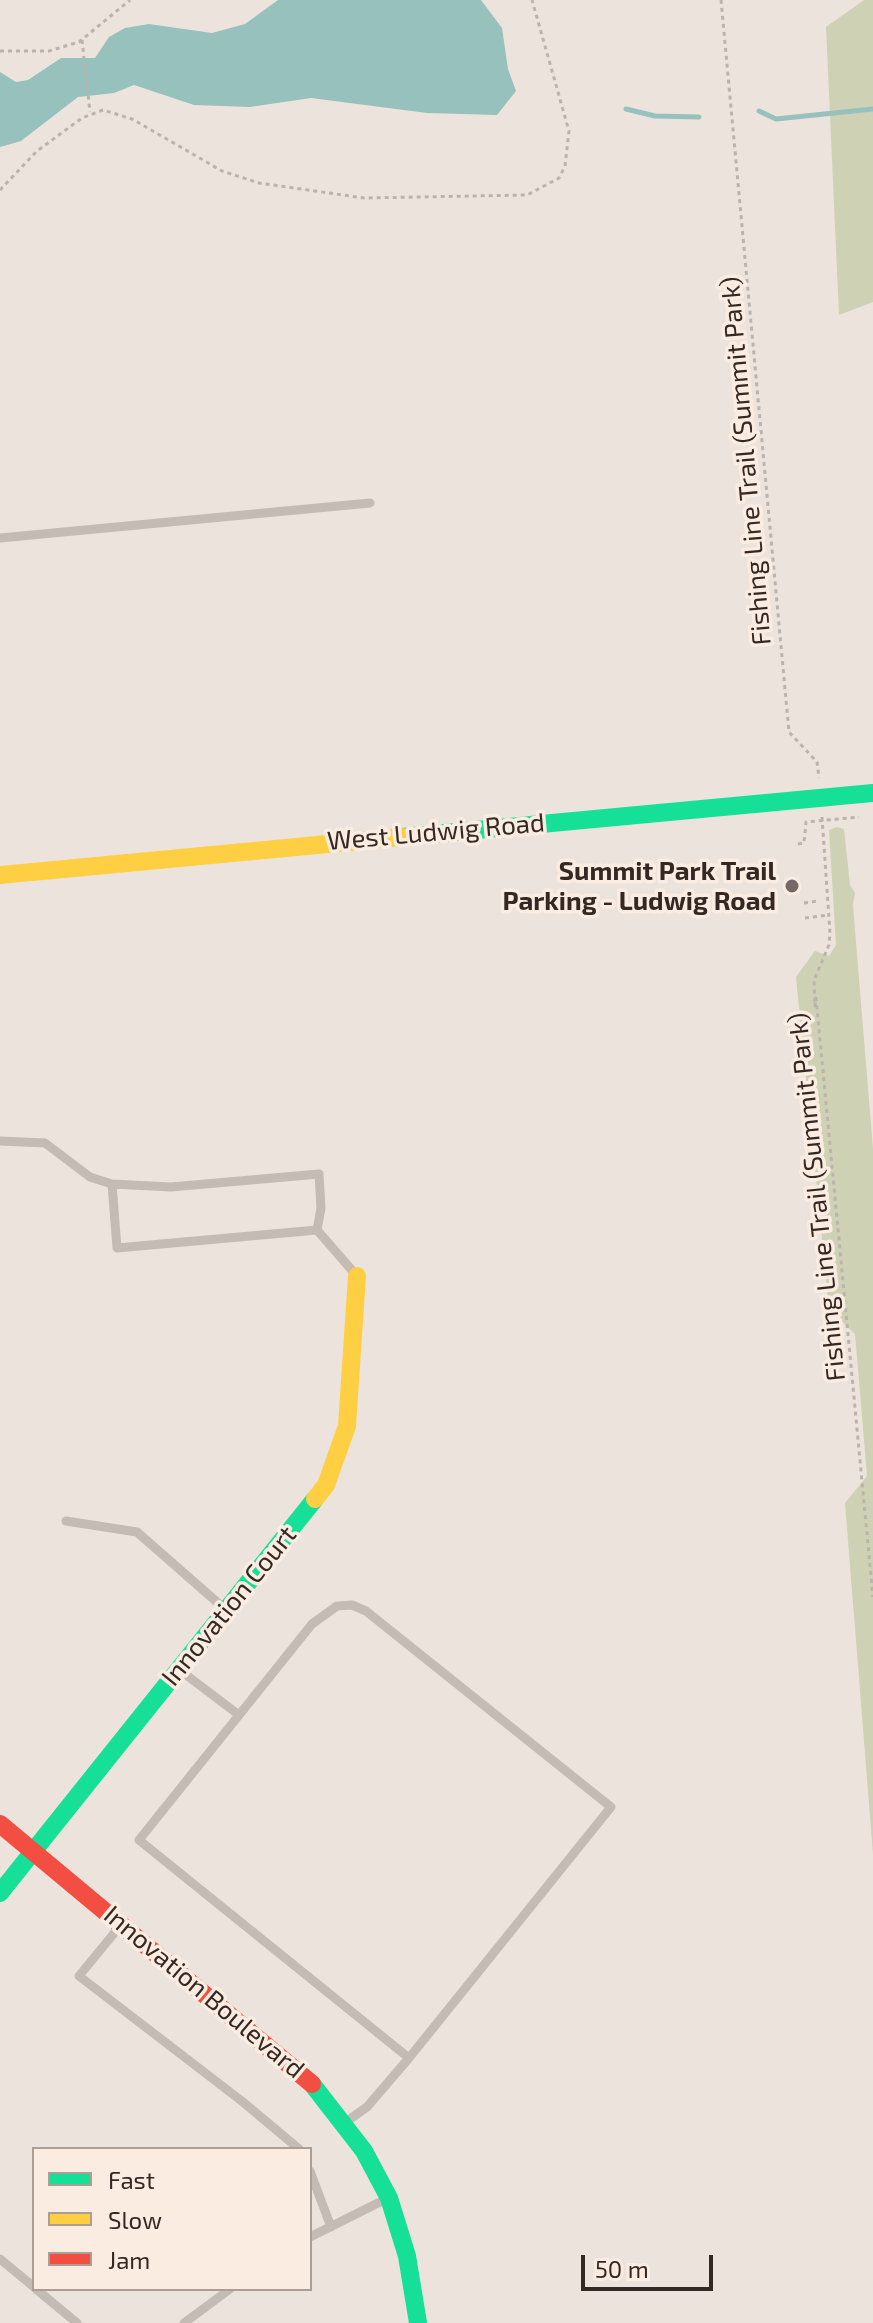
<!DOCTYPE html>
<style>
body{margin:0}
#map{position:relative;width:873px;height:2323px;overflow:hidden;background:#ece3dc;font-family:"Exo 2",sans-serif}
canvas{display:block}
.legend{position:absolute;left:32px;top:2147px;width:280px;height:144px;box-sizing:border-box;background:#faece1;border:2px solid #ab9e95;margin:0;padding:10px 14px;list-style:none;font-size:24px;color:#342824}
.legend li{display:flex;align-items:center;gap:16px;height:40px}
.legend b{width:40px;border:2px solid #ab9e95}
.scale{position:absolute;left:581px;top:2255px;width:132px;height:36px;box-sizing:border-box;border:4px solid #342824;border-top:0;padding-left:10px;font-size:24px;line-height:28px;white-space:nowrap;color:#342824;-webkit-text-stroke:6px #faece1;paint-order:stroke}
</style>
<div id="map">
<canvas width="873" height="2323"></canvas>
<ul class="legend">
<li><b style="height:10px;background:#16e098"></b>Fast</li>
<li><b style="height:10px;background:#ffcf43"></b>Slow</li>
<li><b style="height:10px;background:#f24e42"></b>Jam</li>
</ul>
<div class="scale">50 m</div>
</div>
<script>
const g = document.querySelector('canvas').getContext('2d');
g.lineJoin = 'round';
function fillPath(path, color) {
  g.fillStyle = color;
  g.fill(path, 'evenodd');
}
function toPath(rows) {
  const path = new Path2D();
  for (const r of rows) {
    path.moveTo(r[0], r[1]);
    for (let i = 2; i < r.length; i += 2) path.lineTo(r[i], r[i + 1]);
  }
  return path;
}
function strokePath(path, color, width, dash) {
  g.strokeStyle = color;
  g.lineWidth = width;
  g.lineCap = dash ? 'butt' : 'round';
  g.setLineDash(dash || []);
  g.stroke(path);
}
function write(font, color, halo, rows, align = 'center') {
  g.font = font + ' "Exo 2",sans-serif';
  g.lineWidth = 7;
  g.setLineDash([]);
  g.textBaseline = 'middle';
  g.strokeStyle = halo;
  g.fillStyle = color;
  for (const [text, x, y, turn = 0] of rows) {
    g.save();
    g.translate(x, y);
    g.rotate((+turn || 0) * Math.PI / 180);
    g.textAlign = isNaN(turn) ? turn : align;
    if (halo) g.strokeText(text, 0, 0);
    g.fillText(text, 0, 0);
    g.restore();
  }
}
fillPath(toPath([
 [864,0,873,0,873,302,839,315,826,27],
 [837,827,844,829,850,885,855,893,853,905,873,1149,873,1854,845,1503,867,1476,855,1334,829,1309,796,977,815,951,829,956,836,945,829,830]
]), '#cfd1b4');
fillPath(toPath([
 [278,0,481,0,502,28,508,69,516,91,497,115,427,113,311,98,250,107,194,105,134,85,114,93,78,97,21,141,0,147,0,72,16,82,28,80,61,58,95,58,109,37,125,28,149,24,212,33,245,24]
]), '#97c1bc');
strokePath(toPath([
 [626,109,655,116,699,117],
 [759,111,776,119,873,109]
]), '#97c1bc', 5);
strokePath(toPath([
 [721,0,789,732,817,762,819,778],
 [82,40,90,112],
 [0,51,49,51,79,42,130,0],
 [0,190,37,151,82,118,103,110,132,119,222,171,259,183,364,198,527,195,559,178,565,166,569,131,532,0],
 [822,817,830,933,829,945,814,980,815,1006,816,998,873,1597],
 [798,844,804,843,806,822,859,817],
 [804,903,818,901],
 [805,918,829,915]
]), '#bdb3ad', 3, [4, 4]);
strokePath(toPath([
 [0,538,370,503],
 [0,1141,45,1143,90,1177,112,1184,171,1187,319,1174,321,1208,317,1230],
 [112,1184,117,1248,317,1230,357,1276],
 [66,1521,137,1532,226,1610],
 [181,1671,239,1715],
 [120,1926,79,1976,243,2102,299,2149],
 [343,2124,367,2107,409,2058,611,1807,366,1611,352,1605,337,1606,312,1624,139,1840,409,2058],
 [310,2171,331,2227],
 [310,2237,386,2199],
 [0,2259,34,2287],
 [36,2289,77,2323],
 [184,2323,230,2289]
]), '#c4bbb5', 9);
strokePath(toPath([
 [402,837,873,793],
 [0,1893,315,1499],
 [312,2084,364,2151,389,2198,407,2256,418,2323]
]), '#16e098', 18);
strokePath(toPath([
 [0,875,402,837],
 [315,1499,326,1485,347,1426,357,1276]
]), '#ffcf43', 18);
strokePath(toPath([
 [0,1824,312,2084]
]), '#f24e42', 18);
for (const [x, y, r, color] of [
 [792,886,8,"#746964"]
]) {
  const dot = new Path2D();
  dot.arc(x, y, r, 0, 2 * Math.PI);
  g.fillStyle = color;
  g.fill(dot);
  strokePath(dot, '#faece1', 3);
}
write('26px', '#342824', '#faece1', [
 ["Fishing Line Trail (Summit Park)",746,461,-95],
 ["West Ludwig Road",436,832,-5],
 ["Fishing Line Trail (Summit Park)",817,1197,-96],
 ["Innovation Court",229,1606,-51],
 ["Innovation Boulevard",204,1992,40]
]);
write('bold 26px', '#342824', '#faece1', [
 ["Summit Park Trail",776,871],
 ["Parking - Ludwig Road",776,901]
], 'right');
</script>
